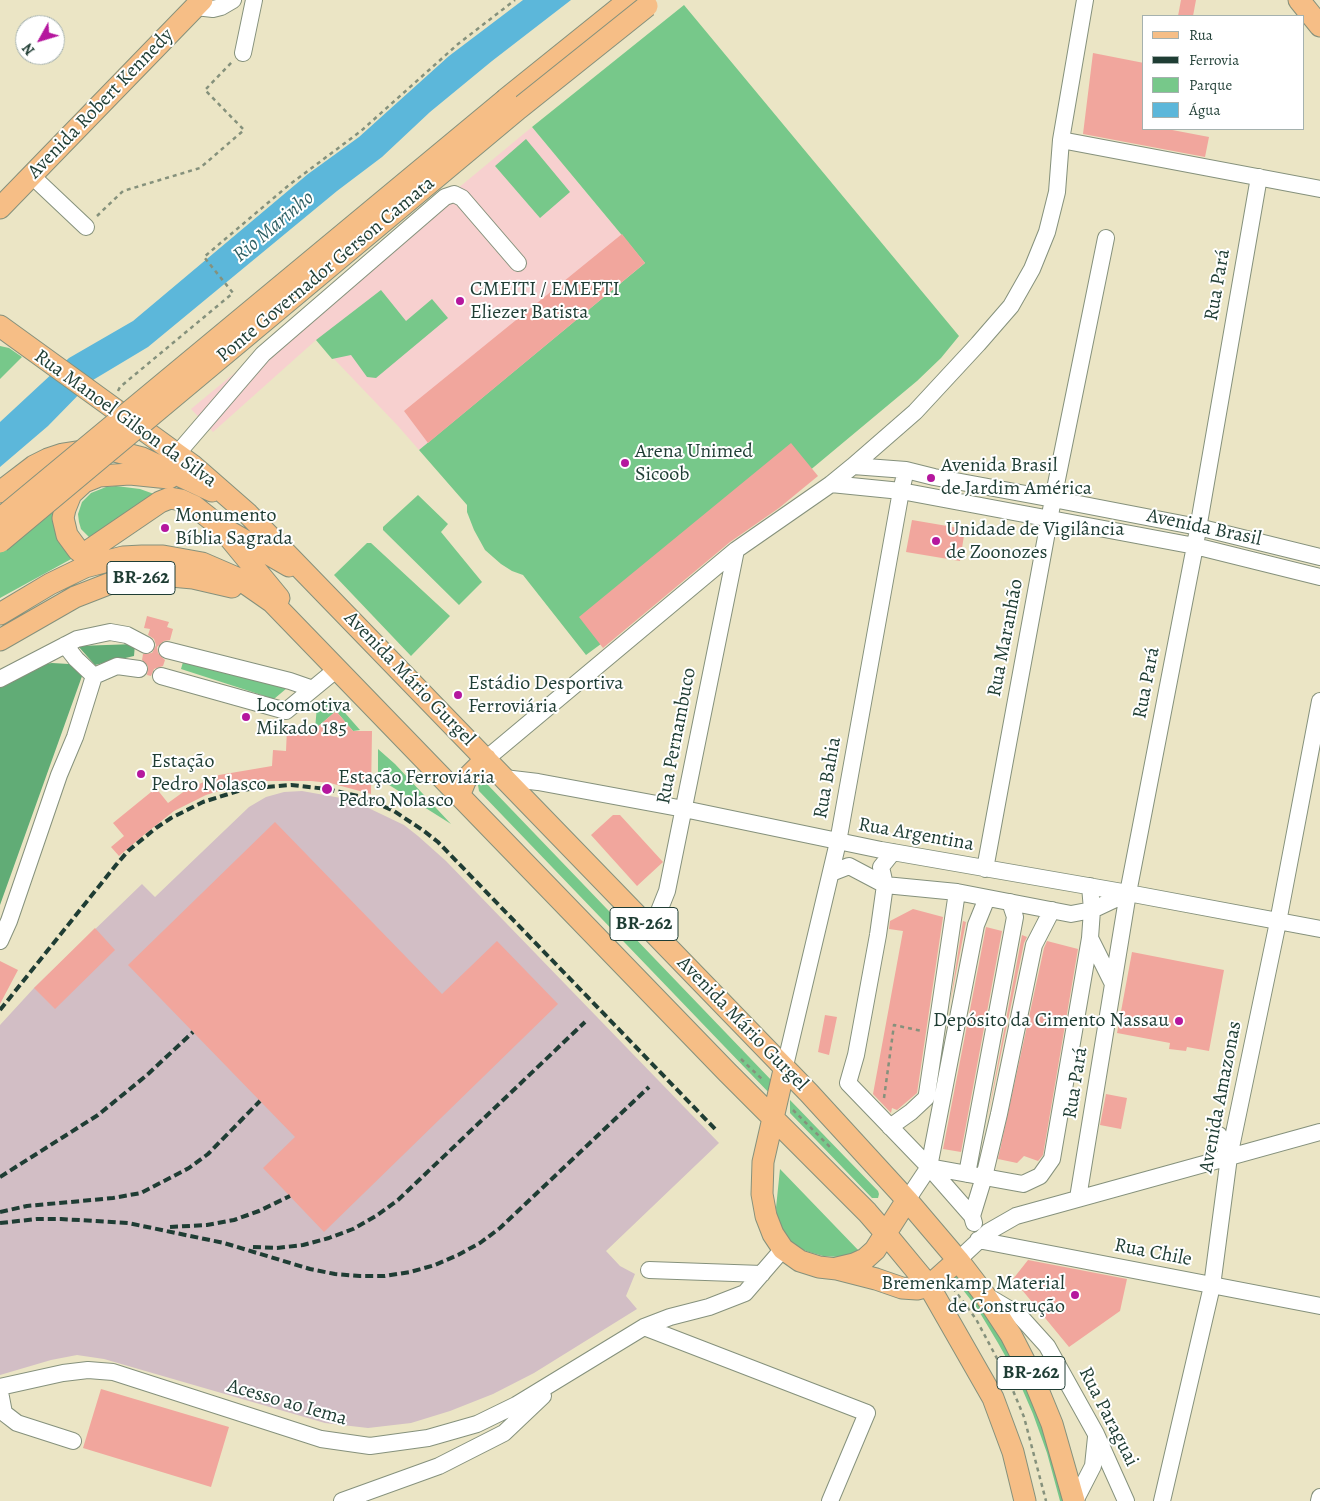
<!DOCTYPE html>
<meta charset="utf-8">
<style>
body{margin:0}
#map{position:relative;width:1320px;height:1501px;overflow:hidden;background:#ebe5c5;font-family:Alegreya,serif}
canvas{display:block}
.legend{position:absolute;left:1142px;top:15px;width:162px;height:115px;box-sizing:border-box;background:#fff;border:1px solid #a5b1ae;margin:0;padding:6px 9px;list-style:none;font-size:15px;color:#1f3d34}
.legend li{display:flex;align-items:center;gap:10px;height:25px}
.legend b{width:25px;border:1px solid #a5b1ae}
.north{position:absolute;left:15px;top:15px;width:50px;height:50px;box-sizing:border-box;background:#fff;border:1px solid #a5b1ae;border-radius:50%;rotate:231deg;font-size:14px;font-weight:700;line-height:20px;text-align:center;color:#1f3d34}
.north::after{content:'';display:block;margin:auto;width:18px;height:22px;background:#b5179e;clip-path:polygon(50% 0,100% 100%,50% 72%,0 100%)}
</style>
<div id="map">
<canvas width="1320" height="1501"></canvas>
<ul class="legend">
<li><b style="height:6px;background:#f6be86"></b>Rua</li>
<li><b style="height:6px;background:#1f3d34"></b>Ferrovia</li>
<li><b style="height:14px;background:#77c88a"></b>Parque</li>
<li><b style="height:14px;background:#5cb7da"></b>Água</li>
</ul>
<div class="north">N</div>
</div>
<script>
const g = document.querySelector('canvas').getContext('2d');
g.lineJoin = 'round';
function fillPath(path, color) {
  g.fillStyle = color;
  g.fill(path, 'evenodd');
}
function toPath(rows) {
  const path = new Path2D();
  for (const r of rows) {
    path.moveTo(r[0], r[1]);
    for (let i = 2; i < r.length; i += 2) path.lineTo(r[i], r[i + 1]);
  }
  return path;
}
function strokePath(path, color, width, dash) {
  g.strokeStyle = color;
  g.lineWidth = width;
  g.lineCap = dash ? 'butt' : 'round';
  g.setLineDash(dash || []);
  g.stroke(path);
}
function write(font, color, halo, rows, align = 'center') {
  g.font = font + ' Alegreya,serif';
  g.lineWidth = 4;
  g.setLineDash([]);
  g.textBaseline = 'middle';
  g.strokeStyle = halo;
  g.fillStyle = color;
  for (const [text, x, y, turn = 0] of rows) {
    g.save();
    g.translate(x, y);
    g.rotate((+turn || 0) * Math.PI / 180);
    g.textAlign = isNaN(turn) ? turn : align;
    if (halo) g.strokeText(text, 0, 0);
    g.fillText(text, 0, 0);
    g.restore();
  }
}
fillPath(toPath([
 [532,127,645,263,428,443,419,450,398,426,316,340,213,432,191,409]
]), '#f7d0cf');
fillPath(toPath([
 [302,791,341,798,358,803,404,825,418,836,446,861,719,1143,606,1251,620,1266,635,1274,626,1296,637,1309,534,1373,493,1394,450,1411,411,1423,368,1428,325,1423,104,1359,77,1355,51,1360,0,1375,0,1025,34,988,142,884,155,897,249,807,266,797,284,792]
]), '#d2bec5');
fillPath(toPath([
 [684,5,959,336,941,358,917,381,609,638,586,655,523,575,512,571,501,564,485,550,474,530,467,512,467,505,419,450,645,263,532,127],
 [526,139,570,192,540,218,495,166],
 [381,290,406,321,432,299,448,318,376,378,367,377,351,355,332,359,316,340],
 [0,346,9,348,22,357,0,379],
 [116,486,140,489,154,494,91,539,81,529,79,522,78,514,82,502,91,493,106,487],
 [418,495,448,524,441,532,482,582,459,605,383,530,383,527],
 [55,505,60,543,73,558,0,598,0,551],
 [367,543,371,543,450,616,411,656,334,575],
 [185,655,287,688,274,699,181,669],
 [331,697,360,730,353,731,336,711,315,729,317,706],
 [378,749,395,764,451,824,378,778],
 [482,782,487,784,774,1083,772,1096,479,791,478,785],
 [790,1100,878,1191,879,1194,878,1198,872,1198,790,1113],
 [780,1169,860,1252,855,1258,823,1256,809,1252,798,1248,788,1238,781,1229,777,1219,776,1208],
 [960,1271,1009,1339,1071,1501,1060,1501,1047,1453,1033,1414,1017,1377,998,1343,977,1308,953,1277]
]), '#77c88a');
fillPath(toPath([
 [135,644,134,656,95,665,78,646],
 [52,663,86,665,0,905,0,685,37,665]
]), '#61ac76');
fillPath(toPath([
 [523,0,571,0,492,61,430,112,382,157,337,191,148,347,93,380,48,426,0,467,0,422,69,358,133,321,308,174,359,137,449,56]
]), '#5cb7da');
fillPath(toPath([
 [1181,0,1196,0,1193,16,1178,16],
 [1093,53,1144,63,1144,129,1167,129,1209,137,1205,157,1083,134],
 [622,234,645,263,428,443,404,411],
 [791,443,818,476,779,508,730,542,603,648,579,617],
 [912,520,965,529,960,561,906,552],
 [147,616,169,622,167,627,173,629,170,640,164,641,157,647,158,653,165,660,163,666,154,669,151,676,147,675,148,666,142,660,143,654,152,653,156,645,154,639,148,635,150,629,144,628],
 [336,711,353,731,372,731,371,794,330,783,311,781,258,781,241,784,206,795,174,811,145,834,119,856,111,847,124,836,113,823,156,788,168,803,186,790,219,775,272,766,273,750,286,751,287,728,315,729],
 [613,815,620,815,663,862,637,886,591,835],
 [275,822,442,994,497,941,558,1004,324,1232,263,1168,295,1137,128,965],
 [913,909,943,917,917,1093,897,1110,892,1108,891,1113,873,1094,903,931,889,929,890,921],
 [963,921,966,922,950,1004],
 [986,927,1002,931,961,1152,943,1149],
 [95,928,115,950,55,1009,34,988],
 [1022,935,1027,937,1024,943,987,1121],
 [1047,941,1078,949,1043,1155,1038,1161,1024,1156,1017,1163,998,1159,1044,948],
 [1132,952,1224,970,1209,1051,1187,1047,1186,1051,1169,1049,1170,1043,1117,1033],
 [0,961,18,970,0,1004],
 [825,1015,837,1017,829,1055,818,1052],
 [1106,1094,1127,1098,1121,1129,1100,1125],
 [1028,1260,1127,1279,1120,1311,1069,1347,1013,1279],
 [101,1389,229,1427,211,1487,83,1448]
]), '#f1a69d');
const minor = toPath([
 [196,7,213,9,221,7,233,0],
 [243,53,254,0],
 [1061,140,1320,189],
 [32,176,86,227],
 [177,454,263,354,445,197,454,194,462,198,518,263],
 [853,466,906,470,934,477,1053,499,1198,527,1320,557],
 [831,484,901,491,1195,546,1320,577],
 [65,645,76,659,94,676],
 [167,650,290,681,313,689],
 [161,676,286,711,337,669],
 [0,679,77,639,110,632,127,635,146,645],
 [486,759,736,550,831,484,853,466,915,412,978,344,1011,306,1032,269,1047,232,1057,192,1061,140,1085,0],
 [504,778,538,782,684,809,881,850,1128,893,1320,929],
 [893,852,881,867,885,885,878,935,856,1055,848,1083,929,1167,972,1216],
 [985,869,1053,499,1106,238],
 [831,873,849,866,885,885,957,892,1071,914,1092,910,1128,893],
 [648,927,659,911,667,891,736,550],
 [1090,938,1113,984],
 [0,941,9,921,59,775,75,737,94,676,117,666,139,669],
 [784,1070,838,842,901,491,906,470],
 [890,1127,911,1112,926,1098,927,1094,957,892],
 [1219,1135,1229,1157],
 [929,1167,1023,1184,1040,1176,1052,1159,1090,938,1092,910,1090,886],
 [967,1174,1015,917,1010,902],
 [1078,1198,1128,893,1195,546,1259,177],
 [907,1200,929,1167,976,925,987,898],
 [974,1223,972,1216,984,1177,999,1114,1034,945,1052,910],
 [978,1240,1320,1306],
 [958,1260,988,1232,1016,1216,1320,1132],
 [649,1270,762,1274],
 [987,1296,1019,1315,1047,1346,1096,1434,1126,1501],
 [644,1327,867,1413,830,1501],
 [0,1387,63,1373,88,1370,113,1372,321,1439,370,1446,428,1438,477,1424,516,1405,644,1327,670,1317,709,1307,745,1293,783,1249],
 [0,1392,4,1413,17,1423,73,1441],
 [342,1501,439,1466,504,1433,543,1396],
 [1075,1501,1093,1466,1096,1437],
 [1162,1501,1212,1286,1229,1157,1278,922,1320,701],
 [1319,1501,1320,1497]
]);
const major = toPath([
 [1299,0,1320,26],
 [506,99,629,0],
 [0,208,202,0],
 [0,326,192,465,248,514,809,1093,907,1200,958,1260,984,1294,1011,1335,1034,1380,1052,1424,1074,1501],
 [0,492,34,466,48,459,63,454,95,449,111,450,142,458,212,491],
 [228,536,279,598],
 [93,559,91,549,160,502,170,498,181,500,194,506,218,525,289,566],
 [101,561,86,556,78,550,67,535,63,518,65,509,71,494,84,482,99,476,130,474,169,478],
 [0,614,50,584,85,567,123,557,142,556,163,556,202,563,239,579,272,602,727,1072,867,1212,886,1234,929,1286,993,1398,1013,1452,1025,1501],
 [0,640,75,597,111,583,150,577,171,576,193,578,232,587],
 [459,796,466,779,486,759],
 [784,1070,763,1162,762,1194,766,1216,773,1234,783,1249,800,1261,819,1267,837,1269,876,1279,902,1288,917,1289,929,1286,958,1260],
 [837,1268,854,1264,865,1259,875,1250,907,1200]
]);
strokePath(minor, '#85917c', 18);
strokePath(major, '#85917c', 23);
strokePath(toPath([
 [97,216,123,191,200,168,244,130,205,90,232,62],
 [118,391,120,387,233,293,204,257,289,185,361,131,458,44,515,0],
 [741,1059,764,1081],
 [884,1098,894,1025,922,1031],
 [793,1110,830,1147],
 [953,1288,976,1319,1009,1381,1024,1417,1046,1501]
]), '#85917c', 2.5, [4, 4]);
strokePath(minor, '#fff', 16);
strokePath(major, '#f6be86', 21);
strokePath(toPath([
 [0,1010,116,865,128,851,156,828,171,818,203,802,238,791,255,788,291,785,327,789,362,797,394,811,424,831,438,842,716,1130],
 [0,1177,98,1115,147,1075,193,1032],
 [0,1212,27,1206,113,1198,141,1193,189,1168,208,1154,260,1101],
 [0,1223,37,1219,61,1219,128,1223,224,1243,310,1269,335,1274,360,1276,385,1276,410,1272,435,1265,458,1255,480,1243,500,1228,649,1087],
 [170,1227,207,1225,234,1220,259,1211,290,1196],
 [253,1247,277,1248,303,1245,329,1238,353,1229,376,1216,398,1200,585,1022]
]), '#1f3d34', 4, [8, 4]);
const majorBridge = toPath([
 [0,519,506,99],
 [0,542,517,110,647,6]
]);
strokePath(majorBridge, '#85917c', 23, []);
strokePath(majorBridge, '#f6be86', 21);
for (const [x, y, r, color] of [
 [460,301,5,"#b5179e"],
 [625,463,5,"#b5179e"],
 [931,478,5,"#b5179e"],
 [165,528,5,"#b5179e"],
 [936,541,5,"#b5179e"],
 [458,695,5,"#b5179e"],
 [246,717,5,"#b5179e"],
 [141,774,5,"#b5179e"],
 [327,789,6,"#b5179e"],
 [1179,1021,5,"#b5179e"],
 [1075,1295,5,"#b5179e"]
]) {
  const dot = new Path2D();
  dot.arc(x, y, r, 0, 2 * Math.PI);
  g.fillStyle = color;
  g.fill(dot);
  strokePath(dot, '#fff', 2);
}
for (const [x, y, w] of [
 [141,578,68],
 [644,924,68],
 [1031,1373,68]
]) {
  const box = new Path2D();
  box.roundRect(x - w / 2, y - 16.5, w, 33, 4);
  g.fillStyle = '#fff';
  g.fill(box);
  strokePath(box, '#1f3d34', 1);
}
write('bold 19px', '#1f3d34', null, [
 ["BR-262",141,578],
 ["BR-262",644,924],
 ["BR-262",1031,1373]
]);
write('20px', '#1f3d34', '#fff', [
 ["Avenida Robert Kennedy",101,104,-46],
 ["Ponte Governador Gerson Camata",326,270,-40],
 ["Rua Pará",1218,285,-80],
 ["Rua Manoel Gilson da Silva",125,419,36],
 ["Avenida Brasil",1204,528,12],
 ["Rua Maranhão",1006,638,-79],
 ["Avenida Mário Gurgel",409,679,46],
 ["Rua Pará",1147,683,-79],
 ["Rua Pernambuco",677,736,-79],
 ["Rua Bahia",828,778,-80],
 ["Rua Argentina",916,835,10],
 ["Avenida Mário Gurgel",742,1024,46],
 ["Rua Pará",1076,1083,-81],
 ["Avenida Amazonas",1221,1097,-79],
 ["Rua Chile",1153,1253,11],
 ["Acesso ao Iema",287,1403,16],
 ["Rua Paraguai",1108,1417,63]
]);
write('20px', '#1f3d34', '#fff', [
 ["CMEITI / EMEFTI",470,290],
 ["Eliezer Batista",470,313],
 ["Arena Unimed",635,452],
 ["Sicoob",635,475],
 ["Avenida Brasil",941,466],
 ["de Jardim América",941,489],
 ["Monumento",175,516],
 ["Bíblia Sagrada",175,539],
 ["Unidade de Vigilância",946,530],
 ["de Zoonozes",946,553],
 ["Estádio Desportiva",468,684],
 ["Ferroviária",468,707],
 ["Locomotiva",256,706],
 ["Mikado 185",256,729],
 ["Estação",151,762],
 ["Pedro Nolasco",151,785],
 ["Estação Ferroviária",338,778],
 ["Pedro Nolasco",338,801],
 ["Depósito da Cimento Nassau",1169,1021,"right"],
 ["Bremenkamp Material",1065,1284,"right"],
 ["de Construção",1065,1307,"right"]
], 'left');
write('italic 21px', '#316266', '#fff', [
 ["Rio Marinho",274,227,-40]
]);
</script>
